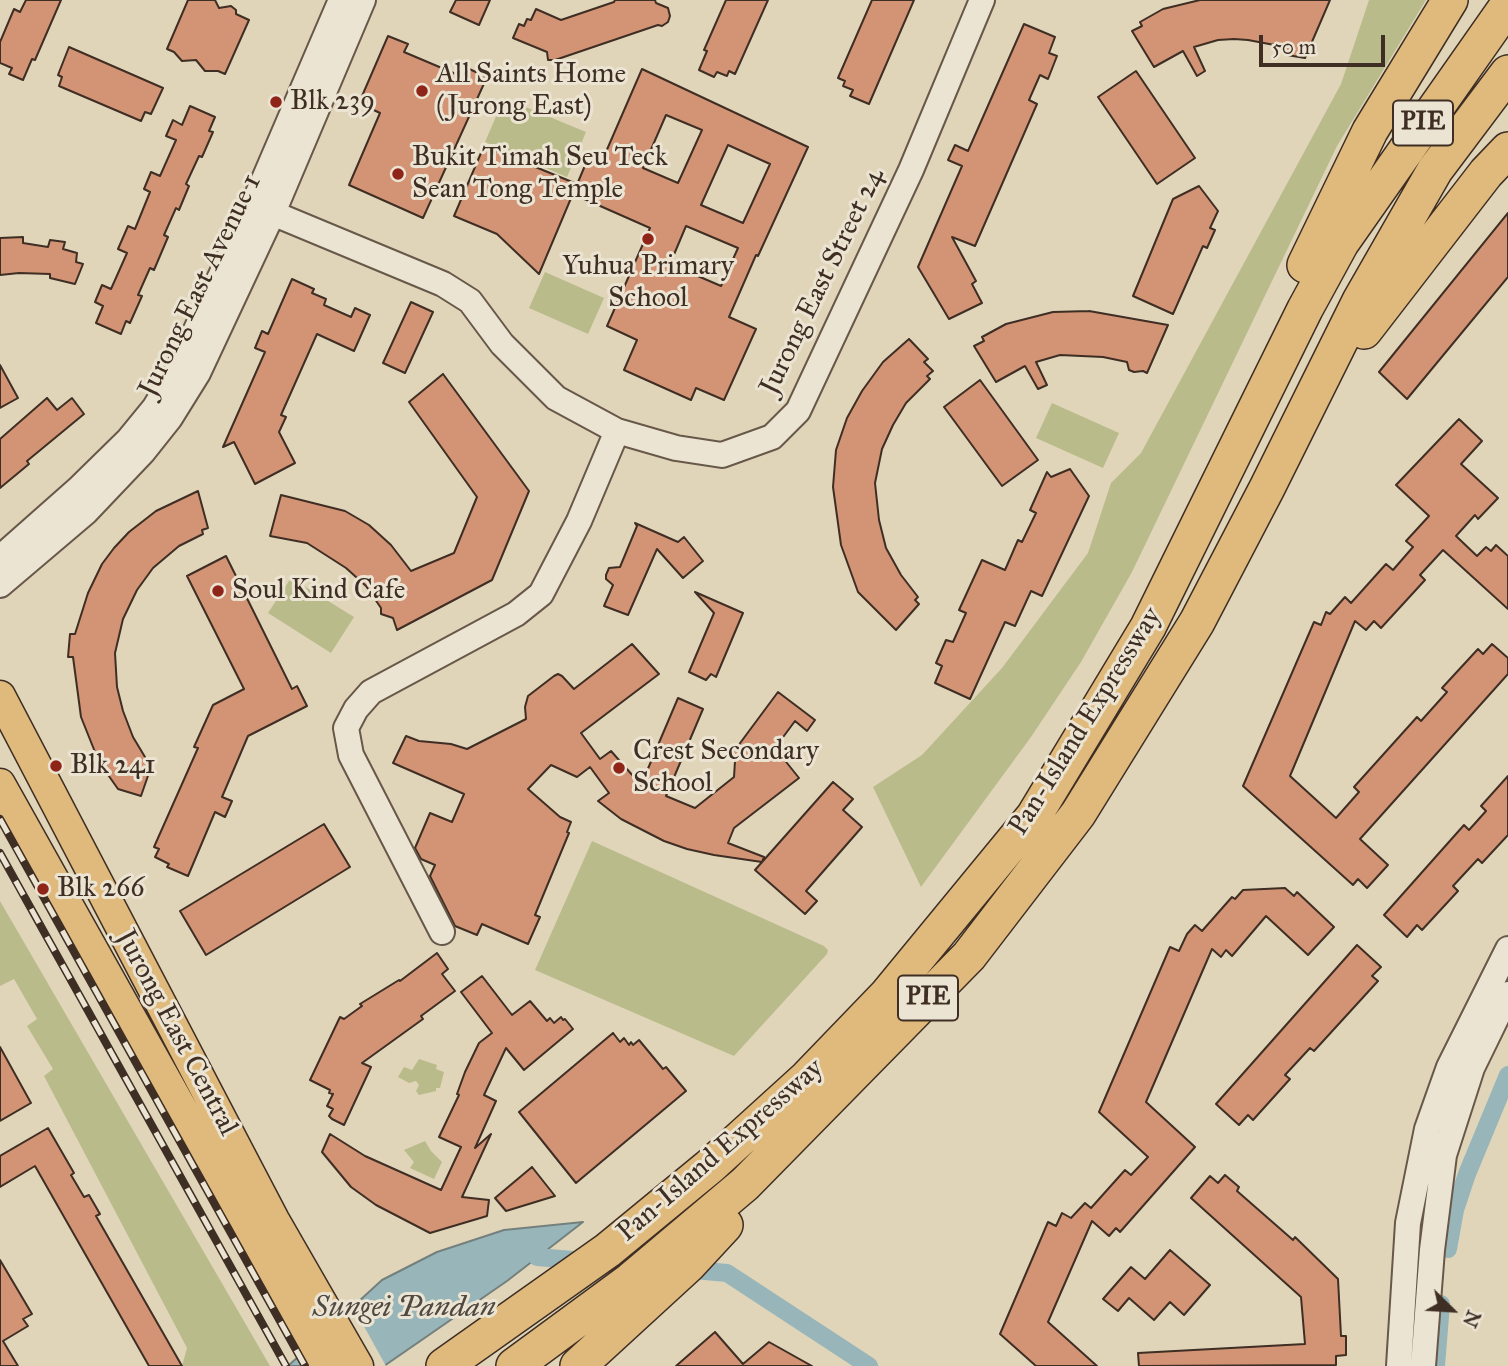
<!DOCTYPE html>
<html>
<head>
<meta charset="utf-8">
<style>
  body { margin:0 }
  #map { position:relative; width:1508px; height:1366px; overflow:hidden; background:#e1d5b9; font-family:"IM FELL Great Primer",serif }
  canvas { display:block }
  .north { position:absolute; left:1417px; top:1275px; width:70px; height:70px; -webkit-text-stroke:5px #ece4d2; paint-order:stroke; rotate:114deg; font-size:19px; font-weight:700; line-height:28px; text-align:center; color:#3e2e24 }
  .north::after { content:''; display:block; margin:auto; width:24px; height:32px; background:#3e2e24; clip-path:polygon(50% 0,100% 100%,50% 72%,0 100%) }
  .scale { position:absolute; left:1259px; top:35px; width:126px; height:32px; box-sizing:border-box; border:4px solid #3e2e24; border-top:0; padding-left:9px; font-size:21px; line-height:24px; white-space:nowrap; color:#3e2e24; -webkit-text-stroke:5px #ece4d2; paint-order:stroke }
</style>
</head>
<body>
<div id="map">
<canvas width="1508" height="1366"></canvas>
<div class="north">N</div>
<div class="scale">50 m</div>
</div>
<script>
const ctx = document.querySelector('canvas').getContext('2d');
ctx.lineJoin = 'round';
function fillPath(path, color) { ctx.fillStyle = color; ctx.fill(path, 'evenodd'); }
const poly = rows => new Path2D(rows.map(r => 'M' + r).join(''));
function trace(path, color, width, dash) { ctx.strokeStyle = color; ctx.lineWidth = width; ctx.lineCap = dash ? 'butt' : 'round'; ctx.setLineDash(dash || []); ctx.stroke(path); }
function write(font, color, halo, rows, align = 'center') {
  ctx.font = font + ' "IM FELL Great Primer",serif'; ctx.lineWidth = 6; ctx.setLineDash([]); ctx.textBaseline = 'middle'; ctx.strokeStyle = halo; ctx.fillStyle = color; for (const [text, x, y, turn = 0] of rows) {
    ctx.save(); ctx.translate(x, y); ctx.rotate((+turn || 0) * Math.PI / 180); ctx.textAlign = isNaN(turn) ? turn : align; if (halo) ctx.strokeText(text, 0, 0); ctx.fillText(text, 0, 0); ctx.restore();
  }
}
const green = poly([
  [1369,0,1426,0,1337,146,1132,572,1081,662,1031,737,921,887,873,787,922,755,1002,668,1088,553,1111,483,1141,453,1341,84],
  [504,98,586,132,567,177,485,142],
  [545,272,604,298,588,334,529,308],
  [1052,403,1119,433,1103,468,1036,438],
  [291,578,354,617,331,653,268,613],
  [592,841,824,946,828,950,827,954,734,1056,535,970],
  [0,901,270,1366,182,1366,187,1348,44,1076,53,1069,27,1026,37,1019,14,979,0,986],
  [419,1059,437,1065,436,1069,444,1072,440,1088,436,1088,436,1091,419,1095,416,1091,419,1085,416,1081,409,1083,398,1077,404,1067,412,1070],
  [425,1141,431,1151,442,1162,434,1179,410,1168,414,1162,404,1150]
]);
const water = poly([
  [583,1222,507,1281,384,1366,288,1366,382,1280,437,1252,504,1230,583,1222]
]);
const pier = poly([
  [351,1303,386,1366,312,1366,302,1348]
]);
const canal = poly([
  [1448,1249,1455,1210,1467,1174,1508,1075],
  [537,1257,645,1266],
  [683,1269,727,1273,869,1366],
  [1436,1366,1441,1304]
]);
const building = poly([
  [26,0,61,0,35,60,32,59,23,80,9,74,12,68,0,63,0,42,14,9,20,12,26,0],
  [188,0,215,0,219,8,231,6,236,10,236,14,249,20,225,74,218,71,205,71,196,60,182,61,174,52,167,49,188,0],
  [456,0,490,0,479,25,450,12,456,0],
  [615,0,655,0,656,3,668,8,670,16,668,22,662,26,658,25,555,60,548,60,547,52,513,38,519,24,524,26,527,19,531,20,536,9,561,20,614,2,615,0],
  [726,0,768,0,735,74,729,71,727,76,717,72,714,77,699,70,707,51,704,50,726,0],
  [872,0,914,0,869,104,850,96,853,90,843,86,845,81,838,78,872,0],
  [1200,0,1330,0,1305,58,1287,55,1285,47,1248,40,1234,39,1218,40,1194,47,1205,71,1197,76,1183,51,1154,67,1132,31,1142,26,1140,22,1163,9,1200,0],
  [1024,24,1055,37,1049,53,1057,56,1048,79,1040,75,1029,100,1037,104,975,246,952,237,976,281,972,284,982,303,949,319,918,267,962,166,948,160,955,145,968,151,1024,24],
  [388,36,408,44,404,52,463,77,467,68,487,77,423,218,349,185,380,113,359,103,388,36],
  [69,47,163,88,151,114,145,112,141,121,59,86,62,77,58,75,69,47],
  [642,69,808,147,758,256,756,255,729,317,756,329,724,400,696,388,691,400,624,370,637,340,607,326,650,228,573,194,589,156,602,161,642,69],
  [666,115,702,130,678,183,643,168,666,115],
  [728,145,770,164,743,223,701,205,728,145],
  [686,226,738,248,721,286,670,264,686,226],
  [1136,71,1195,158,1157,184,1098,97,1136,71],
  [190,106,215,117,209,131,213,132,202,157,199,156,186,184,189,186,179,210,176,208,164,235,168,237,154,270,150,268,138,295,142,296,130,323,126,321,121,334,96,323,103,306,95,302,102,285,111,289,127,253,118,249,128,226,135,229,150,192,144,189,151,172,160,176,176,140,166,136,173,120,182,125,190,106],
  [484,146,577,184,539,274,497,234,454,216,484,146],
  [1199,186,1218,211,1210,228,1215,230,1207,248,1203,246,1173,314,1133,296,1173,199,1199,186],
  [1508,213,1508,277,1407,399,1379,372,1508,213],
  [23,237,23,243,48,247,50,240,65,242,63,249,77,253,76,262,83,264,75,284,50,278,50,274,19,273,0,275,0,238,23,237],
  [292,279,314,289,312,293,326,299,324,305,351,317,355,308,370,315,354,351,317,334,281,415,286,417,279,432,295,463,255,484,234,442,223,447,265,352,255,348,262,331,268,334,292,279],
  [411,302,433,312,405,373,383,363,411,302],
  [1089,311,1168,325,1147,373,1143,371,1134,372,1129,370,1127,362,1103,357,1060,355,1036,362,1047,385,1038,389,1025,366,996,382,974,346,984,341,982,337,1006,324,1053,312,1089,311],
  [909,339,928,359,924,362,933,371,927,376,930,379,906,403,893,425,882,449,875,483,879,520,886,548,901,575,918,597,915,600,919,604,896,630,858,592,841,545,833,487,836,450,847,418,862,391,883,362,909,339],
  [0,365,18,398,0,408,0,365],
  [443,374,529,491,492,580,397,630,393,618,381,614,381,608,366,586,346,568,307,543,270,536,281,495,345,511,369,525,391,545,411,571,454,553,477,497,409,402,443,374],
  [980,380,1038,460,1002,486,944,407,980,380],
  [47,398,57,410,72,398,84,414,27,461,29,464,0,488,0,439,47,398],
  [1459,419,1482,441,1461,464,1498,498,1478,519,1475,515,1456,536,1477,556,1486,547,1491,551,1496,545,1508,556,1508,609,1443,550,1420,575,1425,580,1381,628,1374,621,1366,630,1355,621,1290,776,1336,818,1359,792,1354,787,1417,717,1421,721,1447,692,1442,688,1478,649,1483,654,1492,644,1508,658,1508,674,1360,839,1388,865,1367,888,1358,879,1353,885,1243,786,1314,622,1321,625,1326,612,1330,614,1345,597,1351,603,1386,564,1393,570,1413,547,1406,541,1429,516,1396,485,1459,419],
  [1070,469,1089,496,1042,596,1031,591,1015,626,1005,622,970,699,935,683,942,666,936,663,946,640,953,642,966,613,959,610,982,560,1005,570,1018,540,1022,542,1036,513,1030,510,1047,472,1051,477,1070,469],
  [198,491,208,528,202,530,203,534,179,546,153,568,137,590,123,619,115,653,117,687,123,711,133,737,151,767,141,796,118,789,99,762,81,717,73,657,68,657,70,634,75,634,88,593,102,564,114,548,129,532,156,511,198,491],
  [635,523,678,542,684,537,703,561,683,578,657,549,628,615,604,606,613,585,606,579,606,575,609,568,620,567,637,526,635,523],
  [226,556,292,689,297,686,307,706,248,736,222,797,232,801,225,817,215,812,188,876,167,867,169,864,155,857,159,849,154,847,198,748,194,747,213,705,244,689,187,576,226,556],
  [695,592,743,613,716,677,711,674,706,680,689,672,714,613,695,592],
  [632,644,659,674,581,733,600,759,611,751,641,785,678,698,703,709,666,796,695,808,734,777,735,761,729,758,778,692,815,720,807,731,795,721,775,748,799,778,734,828,728,843,764,857,762,862,714,855,687,849,664,841,621,819,598,801,609,793,590,767,577,777,551,765,528,789,560,817,571,822,567,832,569,833,535,915,540,917,528,944,482,924,477,935,455,926,430,876,435,865,421,859,415,848,430,813,452,822,464,794,393,763,406,736,419,741,451,744,467,749,526,719,525,707,528,696,554,676,558,674,562,676,574,689,632,644],
  [1508,776,1508,835,1482,863,1478,859,1453,886,1458,891,1422,930,1417,925,1407,937,1384,915,1464,825,1469,830,1486,811,1481,806,1508,776],
  [833,782,853,799,843,810,862,827,806,891,817,901,805,914,755,870,833,782],
  [324,824,350,867,206,955,180,911,324,824],
  [1285,888,1294,896,1297,892,1334,927,1308,955,1266,916,1232,956,1226,950,1221,957,1212,949,1146,1102,1195,1147,1120,1232,1116,1228,1109,1236,1092,1221,1048,1322,1097,1366,1036,1366,1000,1334,1048,1222,1056,1226,1062,1213,1071,1218,1085,1203,1091,1208,1125,1170,1131,1175,1148,1157,1099,1112,1170,947,1179,951,1187,934,1195,925,1202,931,1232,897,1235,899,1243,890,1285,888],
  [1357,945,1381,967,1372,976,1378,981,1314,1051,1310,1048,1285,1075,1290,1079,1253,1120,1248,1115,1239,1125,1216,1104,1357,945],
  [437,953,448,969,442,974,455,991,421,1016,423,1019,362,1063,371,1067,344,1125,332,1119,329,1116,333,1109,327,1106,333,1094,329,1093,330,1090,310,1080,340,1017,344,1019,362,1006,360,1004,399,980,400,981,437,953],
  [482,976,512,1015,530,1001,547,1021,550,1018,554,1023,561,1017,563,1020,565,1019,573,1029,524,1070,506,1048,484,1095,496,1101,475,1148,491,1134,462,1197,489,1200,487,1216,430,1233,376,1205,351,1187,322,1152,330,1134,365,1156,441,1190,461,1147,439,1137,459,1095,457,1094,465,1072,479,1043,492,1033,461,992,482,976],
  [613,1033,620,1042,624,1038,629,1045,631,1042,633,1045,639,1040,663,1069,666,1067,686,1091,576,1183,519,1112,613,1033],
  [0,1047,31,1103,0,1121,0,1047],
  [48,1128,74,1173,71,1175,84,1197,89,1195,100,1214,96,1216,182,1366,149,1366,35,1166,0,1187,0,1156,48,1128],
  [532,1167,555,1196,506,1211,495,1198,532,1167],
  [1225,1175,1239,1187,1237,1191,1293,1240,1295,1237,1338,1279,1341,1336,1346,1336,1346,1355,1336,1356,1336,1365,1139,1366,1138,1353,1305,1344,1301,1297,1191,1198,1210,1176,1218,1183,1225,1175],
  [1170,1250,1210,1285,1184,1315,1170,1302,1154,1320,1129,1298,1118,1311,1103,1299,1131,1267,1145,1279,1170,1250],
  [0,1260,32,1314,23,1319,28,1326,3,1341,18,1366,0,1366,0,1260],
  [715,1332,743,1364,769,1342,812,1366,676,1366,715,1332]
]);
const minor = poly([
  [253,205,443,284,470,301,502,344,556,398,617,431,676,448,722,455,772,437,798,411,911,170,982,0],
  [0,558,78,489,128,440,155,407,179,367,253,205,341,0],
  [0,585,86,512,143,452,170,418,198,373,272,215,363,0],
  [442,932,351,755,346,728,356,709,371,692,516,614,541,594,579,521,617,431],
  [1399,1366,1408,1223,1427,1129,1449,1067,1508,949],
  [1423,1366,1432,1250,1444,1155,1472,1068,1508,994]
]);
const major = poly([
  [0,696,274,1220,358,1366],
  [0,784,326,1366]
]);
const highway = poly([
  [1305,265,1370,131,1450,0],
  [1364,331,1486,173,1508,150],
  [444,1366,608,1250,709,1167,807,1078,886,996,1034,816,1148,627,1305,309,1341,243,1508,5],
  [514,1366,631,1280,745,1184,969,956,1078,814,1197,622,1267,488,1360,301,1435,170,1508,73],
  [578,1366,688,1265,725,1225]
]);
const rail = poly([
  [0,819,305,1366],
  [0,853,286,1366]
]);
const markers = [
  [422,91,7,"#8f2418"],
  [276,102,7,"#8f2418"],
  [398,174,7,"#8f2418"],
  [648,239,7,"#8f2418"],
  [218,591,7,"#8f2418"],
  [56,766,7,"#8f2418"],
  [619,768,7,"#8f2418"],
  [43,889,7,"#8f2418"]
];
const shields = [
  [1423,123,60],
  [928,998,60]
];
const shieldNames = [
  ["PIE",1423,123],
  ["PIE",928,998]
];
const poiNames = [
  ["All Saints Home",436,75],
  ["(Jurong East)",436,107],
  ["Blk 239",290,102],
  ["Bukit Timah Seu Teck",412,158],
  ["Sean Tong Temple",412,190],
  ["Yuhua Primary",648,267,"center"],
  ["School",648,299,"center"],
  ["Soul Kind Cafe",232,591],
  ["Crest Secondary",633,752],
  ["School",633,784],
  ["Blk 241",70,766],
  ["Blk 266",57,889]
];
const streetNames = [
  ["Jurong East Street 24",823,282,-64],
  ["Jurong East Avenue 1",201,286,-64],
  ["Pan-Island Expressway",1086,722,-58],
  ["Jurong East Central",176,1033,62],
  ["Pan-Island Expressway",721,1151,-41]
];
const waterNames = [
  ["Sungei Pandan",404,1309]
];
fillPath(green, '#b9bb8b');
fillPath(water, '#98b6b9');
trace(water, '#74807d', 2);
fillPath(pier, '#e1d5b9');
trace(canal, '#98b6b9', 18);
fillPath(building, '#d39375');
trace(building, '#3e2e24', 2);
trace(minor, '#675849', 28);
trace(major, '#3e2e24', 33);
trace(highway, '#3e2e24', 38);
trace(minor, '#ece4d2', 24);
trace(major, '#e0ba7c', 30);
trace(highway, '#e0ba7c', 35);
trace(rail, '#3e2e24', 8);
trace(rail, '#ece4d2', 5, [16]);
for (const [x, y, r, color] of markers) { const dot = new Path2D(); dot.arc(x, y, r, 0, 2 * Math.PI); ctx.fillStyle = color; ctx.fill(dot); trace(dot, '#ece4d2', 2.5); }
for (const [x, y, w] of shields) { const box = new Path2D(); box.roundRect(x - w / 2, y - 22.5, w, 45, 5); ctx.fillStyle = '#ece4d2'; ctx.fill(box); trace(box, '#3e2e24', 2); }
write('bold 26px', '#3e2e24', null, shieldNames);
write('28px', '#3e2e24', '#ece4d2', poiNames, 'left');
write('28px', '#3e2e24', '#ece4d2', streetNames);
write('italic 30px', '#504942', '#ece4d2', waterNames);
</script>
</body>
</html>
